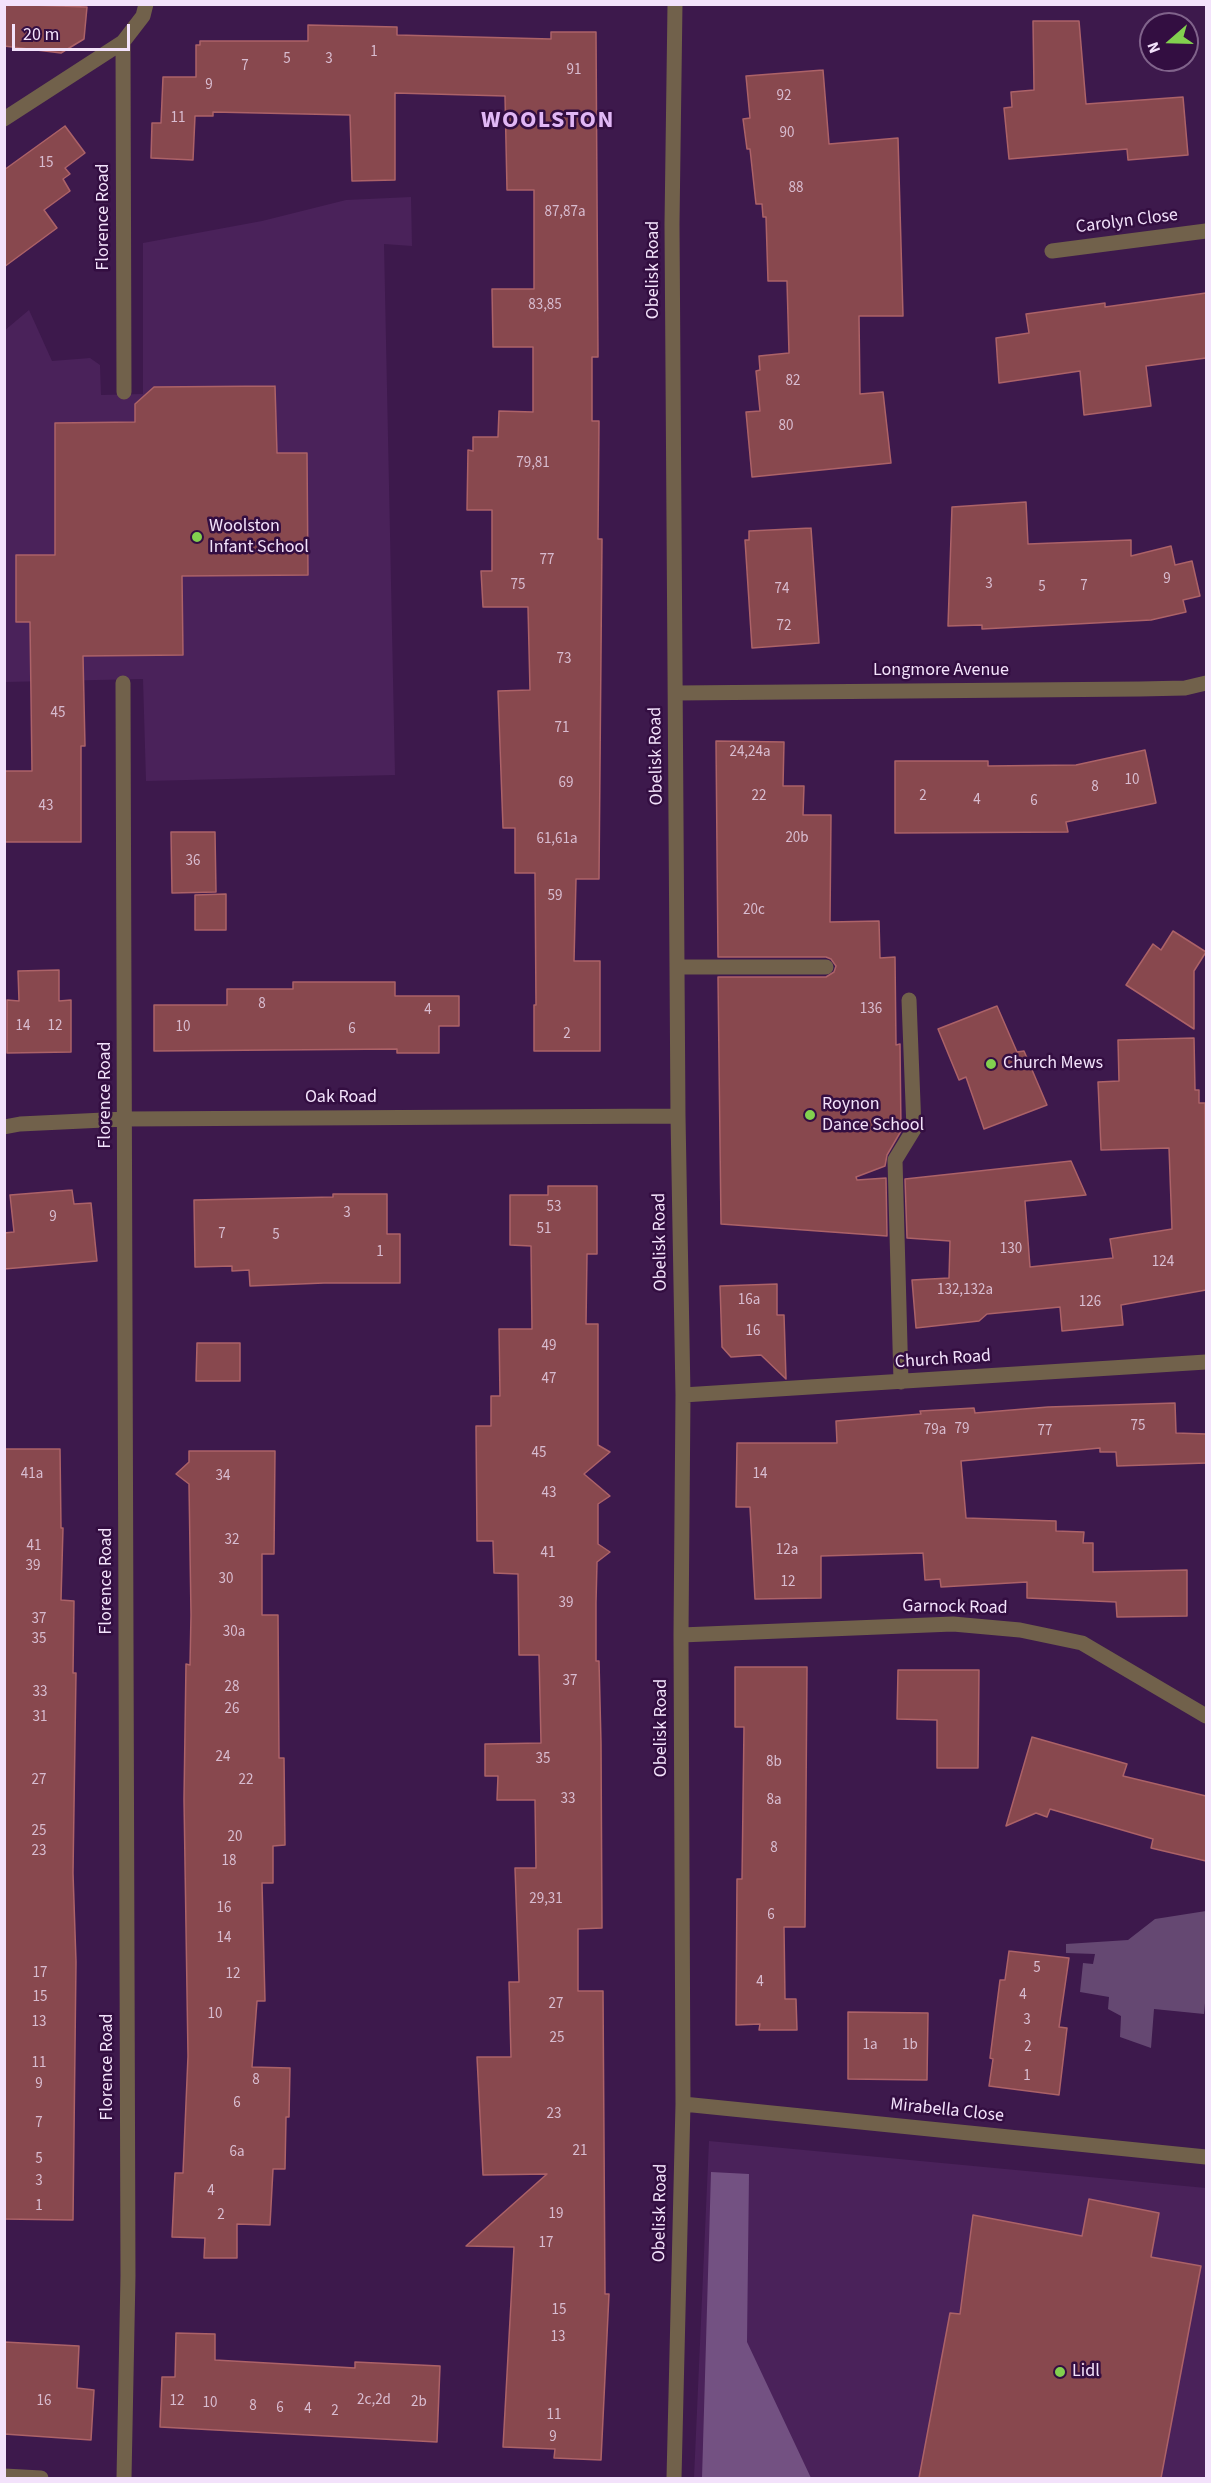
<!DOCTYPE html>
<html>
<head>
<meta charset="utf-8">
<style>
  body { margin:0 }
  #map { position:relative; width:1211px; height:2483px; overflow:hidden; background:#3d194c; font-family:"Source Sans 3",sans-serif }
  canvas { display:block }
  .frame { position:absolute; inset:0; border:6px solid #f3e2fb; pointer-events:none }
  .north { position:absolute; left:1139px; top:12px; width:60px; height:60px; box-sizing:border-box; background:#330e41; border:2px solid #80638b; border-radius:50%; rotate:250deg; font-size:16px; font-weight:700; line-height:24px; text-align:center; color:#f3e2fb }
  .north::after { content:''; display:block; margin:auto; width:21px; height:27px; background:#82d04f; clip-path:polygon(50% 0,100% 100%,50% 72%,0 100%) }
  .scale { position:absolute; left:12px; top:24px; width:118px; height:27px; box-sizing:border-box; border:3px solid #f3e2fb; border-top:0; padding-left:8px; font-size:18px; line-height:21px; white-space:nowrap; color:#f3e2fb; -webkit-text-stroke:4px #330e41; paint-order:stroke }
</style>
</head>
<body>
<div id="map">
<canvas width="1211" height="2483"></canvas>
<div class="frame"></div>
<div class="north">N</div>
<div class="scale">20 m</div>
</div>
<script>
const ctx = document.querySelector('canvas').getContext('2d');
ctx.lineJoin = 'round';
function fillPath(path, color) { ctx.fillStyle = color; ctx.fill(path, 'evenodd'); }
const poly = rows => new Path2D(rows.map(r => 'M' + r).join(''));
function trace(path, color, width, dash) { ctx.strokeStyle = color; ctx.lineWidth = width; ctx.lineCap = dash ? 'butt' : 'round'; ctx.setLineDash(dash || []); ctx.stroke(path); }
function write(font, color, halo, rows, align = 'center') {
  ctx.font = font + ' "Source Sans 3",sans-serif'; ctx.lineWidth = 5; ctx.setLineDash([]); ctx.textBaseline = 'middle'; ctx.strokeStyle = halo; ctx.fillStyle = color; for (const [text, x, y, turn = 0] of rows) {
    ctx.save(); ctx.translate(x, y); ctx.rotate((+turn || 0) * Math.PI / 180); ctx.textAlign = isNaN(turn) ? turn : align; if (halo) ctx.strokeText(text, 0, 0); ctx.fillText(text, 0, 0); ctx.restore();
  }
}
const built = poly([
  [411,197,412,246,384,244,395,775,146,781,143,679,5,682,4,331,29,310,52,361,90,358,100,365,101,395,143,394,143,243,262,221,346,200],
  [709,2141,1206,2188,1206,2478,694,2478]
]);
const green = poly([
  [1206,1911,1206,1992,1204,2014,1154,2009,1151,2048,1120,2037,1121,2016,1108,2009,1109,1997,1080,1992,1083,1963,1093,1964,1095,1954,1066,1953,1066,1944,1128,1940,1155,1919]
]);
const forest = poly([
  [711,2172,749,2174,747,2342,811,2478,702,2478]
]);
const building = poly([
  [4,4,87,7,84,39,61,53,4,46,4,4],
  [1033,21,1079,21,1086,104,1183,97,1188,155,1128,160,1127,149,1009,159,1004,108,1012,107,1011,92,1034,90,1033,21],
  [308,25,397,27,397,35,551,39,551,32,596,32,598,357,592,357,592,421,599,421,598,539,602,539,599,879,576,879,574,961,600,961,600,1051,534,1051,534,1005,536,1005,535,873,515,873,515,828,503,828,498,691,530,690,528,607,483,607,481,571,492,571,492,510,467,510,468,450,473,451,473,437,498,437,499,411,533,412,533,347,493,347,492,289,534,289,534,190,507,190,505,96,395,93,395,180,352,181,350,115,213,112,213,116,195,116,193,160,151,158,152,123,161,123,163,77,196,77,196,45,200,45,200,41,308,41,308,25],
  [823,70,829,144,898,138,903,316,859,316,860,394,883,392,891,463,752,477,746,412,760,411,756,371,760,370,759,356,789,353,787,281,768,281,766,217,763,217,762,204,756,204,750,149,747,149,743,119,750,118,746,76,823,70],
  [65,126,85,153,65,168,70,174,63,179,70,191,44,210,57,228,4,267,4,170,65,126],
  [1206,293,1206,358,1146,366,1151,406,1084,415,1080,371,999,383,996,338,1029,333,1026,314,1105,303,1105,307,1206,293],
  [275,386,277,453,307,453,308,575,182,576,183,655,83,656,85,746,81,746,81,842,4,842,4,771,32,771,30,622,16,622,16,555,55,555,55,423,135,422,135,404,154,387,275,386],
  [1026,502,1028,544,1131,540,1131,556,1171,546,1175,565,1192,561,1200,596,1183,600,1186,612,1151,620,982,629,982,625,948,626,952,507,1026,502],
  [811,528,819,643,752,648,745,540,749,540,749,531,811,528],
  [716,741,784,742,783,786,804,786,803,815,831,815,830,922,879,921,880,958,895,957,896,1045,900,1044,901,1131,887,1155,885,1166,856,1177,857,1180,886,1178,887,1236,721,1224,718,977,826,977,834,972,836,966,831,959,826,957,718,957,716,741],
  [1145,750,1156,803,1066,822,1068,832,895,833,895,761,988,761,988,766,1076,765,1145,750],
  [171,832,215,832,216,892,172,893,171,832],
  [226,894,226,930,195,930,195,895,226,894],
  [1173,931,1206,952,1194,971,1194,1029,1126,985,1153,944,1161,950,1173,931],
  [59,970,59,1001,71,1000,71,1052,7,1053,7,1000,19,1001,18,971,59,970],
  [293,982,395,982,395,996,459,996,459,1026,439,1026,439,1053,397,1053,397,1049,154,1051,154,1005,227,1005,227,989,293,989,293,982],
  [997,1006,1017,1052,1024,1051,1047,1105,984,1129,966,1077,959,1080,938,1029,997,1006],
  [1194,1038,1195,1090,1199,1090,1199,1103,1205,1103,1206,1290,1121,1305,1123,1325,1062,1331,1060,1307,987,1314,979,1321,916,1328,912,1280,949,1278,950,1241,907,1238,905,1179,1071,1161,1086,1195,1025,1201,1030,1267,1113,1258,1110,1239,1172,1229,1169,1148,1101,1150,1098,1082,1119,1081,1118,1040,1194,1038],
  [548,1186,597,1186,597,1254,587,1254,586,1324,598,1324,598,1445,610,1452,584,1474,610,1496,598,1504,598,1544,610,1552,597,1562,596,1603,596,1661,599,1661,601,1743,602,1928,578,1929,578,1991,603,1991,605,2294,609,2294,601,2460,554,2458,555,2449,503,2447,514,2247,466,2246,547,2174,483,2175,477,2057,511,2057,509,1982,519,1982,515,1868,536,1868,535,1800,497,1800,498,1776,485,1776,485,1744,541,1743,539,1655,519,1655,518,1574,494,1573,493,1541,477,1541,476,1426,491,1426,491,1396,500,1396,499,1329,532,1329,531,1246,510,1245,510,1195,548,1195,548,1186],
  [72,1190,74,1204,91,1203,97,1261,4,1269,4,1233,14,1232,10,1195,72,1190],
  [333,1194,387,1194,387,1234,400,1234,400,1283,324,1283,250,1286,249,1270,232,1271,232,1266,195,1267,194,1200,333,1197,333,1194],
  [777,1284,777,1315,784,1315,786,1379,761,1355,731,1357,722,1347,720,1286,777,1284],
  [197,1343,240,1343,240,1381,196,1381,197,1343],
  [1175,1403,1176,1433,1206,1434,1206,1463,1117,1466,1116,1452,1100,1452,1100,1448,961,1461,966,1518,1056,1521,1056,1531,1084,1532,1083,1543,1093,1543,1093,1572,1187,1570,1187,1616,1117,1617,1116,1602,1027,1598,1027,1582,941,1587,940,1579,925,1580,923,1553,821,1556,821,1598,755,1599,750,1507,736,1507,737,1443,837,1443,836,1421,921,1414,920,1411,974,1408,975,1413,1048,1407,1175,1403],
  [4,1449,60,1449,61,1528,63,1528,61,1600,74,1601,73,1673,76,1673,73,1873,76,1962,73,2220,4,2219,4,1449],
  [189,1451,275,1451,274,1554,262,1554,262,1615,278,1615,279,1758,284,1758,285,1845,273,1846,273,1883,262,1883,265,2001,257,2001,252,2067,290,2068,289,2117,286,2117,285,2169,273,2169,270,2225,237,2224,237,2258,204,2258,205,2238,172,2237,175,2173,183,2173,188,2056,184,1799,186,1664,190,1665,191,1615,189,1484,176,1474,189,1462,189,1451],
  [735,1667,807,1667,805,1927,784,1927,785,1999,796,1999,797,2030,759,2030,760,2024,736,2025,737,1879,742,1879,744,1727,735,1727,735,1667],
  [898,1670,979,1670,978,1768,937,1768,937,1720,897,1719,898,1670],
  [1032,1737,1127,1764,1123,1776,1206,1796,1206,1861,1151,1848,1153,1839,1050,1809,1047,1817,1036,1813,1006,1826,1032,1737],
  [1009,1951,1069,1958,1059,2027,1067,2028,1059,2095,989,2086,993,2059,990,2058,1000,1980,1005,1980,1009,1951],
  [848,2012,928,2013,927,2080,848,2079,848,2012],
  [1089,2199,1159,2213,1151,2257,1201,2266,1161,2478,919,2478,950,2313,960,2314,973,2215,1082,2236,1089,2199],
  [176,2333,215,2334,215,2360,355,2368,355,2362,440,2366,437,2442,160,2427,162,2377,175,2377,176,2333],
  [4,2342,79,2346,77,2388,94,2390,91,2440,4,2434,4,2342]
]);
const street = poly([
  [123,42,124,392],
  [4,119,123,42,143,16,146,4],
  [1052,251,1206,231],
  [123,683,128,2275,124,2478],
  [676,693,1140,689,1185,688,1206,683],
  [678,967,826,967],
  [4,1127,20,1124,125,1119,678,1116],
  [901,1382,895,1160,914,1129,909,1000],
  [683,1395,1206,1362],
  [681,1635,953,1624,1020,1630,1082,1643,1206,1716],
  [683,2104,1206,2157],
  [4,2476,41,2478],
  [674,2478,683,2104,681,1635,683,1395,678,1116,672,224,675,4]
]);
const markers = [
  [197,537,6,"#82d04f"],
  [991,1064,6,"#82d04f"],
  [810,1115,6,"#82d04f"],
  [1060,2372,6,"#82d04f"]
];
const numberNames = [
  ["1",374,53],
  ["5",287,60],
  ["3",329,60],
  ["7",245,67],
  ["91",574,71],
  ["9",209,86],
  ["92",784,97],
  ["11",178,119],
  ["90",787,134],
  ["15",46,164],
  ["88",796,189],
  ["87,87a",565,213],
  ["83,85",545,306],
  ["82",793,382],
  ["80",786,427],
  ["79,81",533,464],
  ["77",547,561],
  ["9",1167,580],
  ["3",989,585],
  ["75",518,586],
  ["7",1084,587],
  ["5",1042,588],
  ["74",782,590],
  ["72",784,627],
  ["73",564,660],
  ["45",58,714],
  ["71",562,729],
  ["24,24a",750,753],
  ["10",1132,781],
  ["69",566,784],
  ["8",1095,788],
  ["22",759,797],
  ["2",923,797],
  ["4",977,801],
  ["6",1034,802],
  ["43",46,807],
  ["20b",797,839],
  ["61,61a",557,840],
  ["36",193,862],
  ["59",555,897],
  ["20c",754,911],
  ["8",262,1005],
  ["136",871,1010],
  ["4",428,1011],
  ["14",23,1027],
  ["12",55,1027],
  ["10",183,1028],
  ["6",352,1030],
  ["2",567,1035],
  ["53",554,1208],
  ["3",347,1214],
  ["9",53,1218],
  ["51",544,1230],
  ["7",222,1235],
  ["5",276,1236],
  ["130",1011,1250],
  ["1",380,1253],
  ["124",1163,1263],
  ["132,132a",965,1291],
  ["16a",749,1301],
  ["126",1090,1303],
  ["16",753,1332],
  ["49",549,1347],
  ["47",549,1380],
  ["75",1138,1427],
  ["79",962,1430],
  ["79a",935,1431],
  ["77",1045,1432],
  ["45",539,1454],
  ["41a",32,1475],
  ["14",760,1475],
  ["34",223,1477],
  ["43",549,1494],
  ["32",232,1541],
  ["41",34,1547],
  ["12a",787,1551],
  ["41",548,1554],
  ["39",33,1567],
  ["30",226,1580],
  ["12",788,1583],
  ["39",566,1604],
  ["37",39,1620],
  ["30a",234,1633],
  ["35",39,1640],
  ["37",570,1682],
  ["28",232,1688],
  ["33",40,1693],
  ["26",232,1710],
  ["31",40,1718],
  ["24",223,1758],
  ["35",543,1760],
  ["8b",774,1763],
  ["27",39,1781],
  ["22",246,1781],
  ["33",568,1800],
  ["8a",774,1801],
  ["25",39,1832],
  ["20",235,1838],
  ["8",774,1849],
  ["23",39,1852],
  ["18",229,1862],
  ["29,31",546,1900],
  ["16",224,1909],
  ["6",771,1916],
  ["14",224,1939],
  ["5",1037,1969],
  ["17",40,1974],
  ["12",233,1975],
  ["4",760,1983],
  ["4",1023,1996],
  ["15",40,1998],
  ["27",556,2005],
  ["10",215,2015],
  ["3",1027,2021],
  ["13",39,2023],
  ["25",557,2039],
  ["1a",870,2046],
  ["1b",910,2046],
  ["2",1028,2048],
  ["11",39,2064],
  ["1",1027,2077],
  ["8",256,2081],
  ["9",39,2085],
  ["6",237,2104],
  ["23",554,2115],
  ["7",39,2124],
  ["21",580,2152],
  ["6a",237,2153],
  ["5",39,2160],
  ["3",39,2182],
  ["4",211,2192],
  ["1",39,2207],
  ["19",556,2215],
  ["2",221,2216],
  ["17",546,2244],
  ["15",559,2311],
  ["13",558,2338],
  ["2c,2d",374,2401],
  ["16",44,2402],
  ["12",177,2402],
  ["2b",419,2403],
  ["10",210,2404],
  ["8",253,2407],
  ["6",280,2409],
  ["4",308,2410],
  ["2",335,2412],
  ["11",554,2416],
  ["9",553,2438]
];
const streetNames = [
  ["Florence Road",104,217,-90],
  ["Carolyn Close",1127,222,-7],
  ["Obelisk Road",654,270,-90],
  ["Longmore Avenue",941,671],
  ["Obelisk Road",657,756,-91],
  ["Florence Road",106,1095,-90],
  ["Oak Road",341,1098],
  ["Obelisk Road",661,1242,-91],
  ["Church Road",943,1360,-4],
  ["Florence Road",107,1581,-90],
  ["Garnock Road",955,1608,1],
  ["Obelisk Road",662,1728,-90],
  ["Florence Road",108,2067,-90],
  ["Mirabella Close",947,2111,6],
  ["Obelisk Road",661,2213,-89]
];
const poiNames = [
  ["Woolston",209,527],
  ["Infant School",209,548],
  ["Church Mews",1003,1064],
  ["Roynon",822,1105],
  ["Dance School",822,1126],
  ["Lidl",1072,2372]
];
const districtNames = [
  ["WOOLSTON",548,122]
];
fillPath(built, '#4a225a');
fillPath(green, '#654872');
fillPath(forest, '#735182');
fillPath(building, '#88484e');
trace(building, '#ac6268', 1.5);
trace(street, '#71614b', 15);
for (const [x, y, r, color] of markers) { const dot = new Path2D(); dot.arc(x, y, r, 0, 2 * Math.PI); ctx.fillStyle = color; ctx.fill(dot); trace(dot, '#330e41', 2); }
write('15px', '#d8bcd0', null, numberNames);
write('18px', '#f3e2fb', '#330e41', streetNames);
write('18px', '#f3e2fb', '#330e41', poiNames, 'left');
ctx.letterSpacing = '1.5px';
write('bold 24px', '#e1b7f5', '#330e41', districtNames);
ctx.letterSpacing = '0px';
</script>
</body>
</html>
